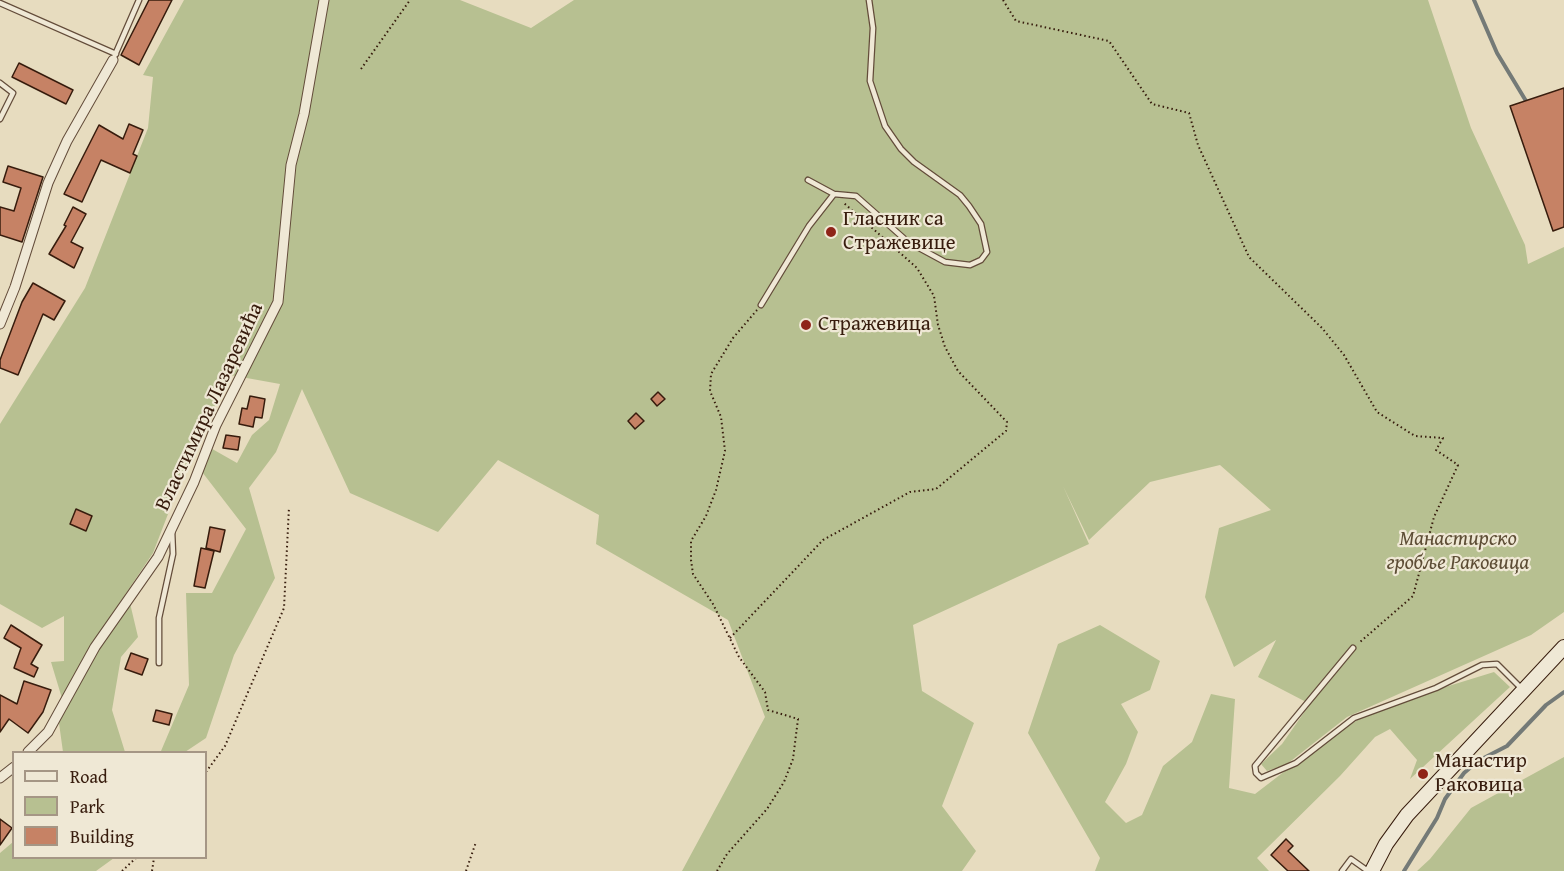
<!DOCTYPE html>
<html>
<head>
<meta charset="utf-8">
<style>
  body { margin:0 }
  #map { position:relative; width:1564px; height:871px; overflow:hidden; background:#e7dcbf; font-family:"Gentium Book Plus",serif }
  canvas { display:block }
  .legend { position:absolute; left:12px; top:751px; width:195px; height:108px; box-sizing:border-box; background:#efe8d5; border:2px solid #a59685; margin:0; padding:8px 10px; list-style:none; font-size:18px; color:#371c0d }
  .legend li { display:flex; align-items:center; gap:12px; height:30px }
  .legend b { width:30px; border:2px solid #a59685 }
</style>
</head>
<body>
<div id="map">
<canvas width="1564" height="871"></canvas>
<ul class="legend">
<li><b style="height:8px;background:#efe8d5"></b>Road</li>
<li><b style="height:16px;background:#b7c091"></b>Park</li>
<li><b style="height:16px;background:#c68265"></b>Building</li>
</ul>
</div>
<script>
const ctx = document.querySelector('canvas').getContext('2d');
ctx.lineJoin = 'round';
function fillPath(path, color) { ctx.fillStyle = color; ctx.fill(path, 'evenodd'); }
const poly = rows => new Path2D(rows.map(r => 'M' + r).join(''));
function trace(path, color, width, dash) { ctx.strokeStyle = color; ctx.lineWidth = width; ctx.lineCap = dash ? 'butt' : 'round'; ctx.setLineDash(dash || []); ctx.stroke(path); }
function write(font, color, halo, rows, align = 'center') {
  ctx.font = font + ' "Gentium Book Plus",serif'; ctx.lineWidth = 4.5; ctx.setLineDash([]); ctx.textBaseline = 'middle'; ctx.strokeStyle = halo; ctx.fillStyle = color; for (const [text, x, y, turn = 0] of rows) {
    ctx.save(); ctx.translate(x, y); ctx.rotate((+turn || 0) * Math.PI / 180); ctx.textAlign = isNaN(turn) ? turn : align; if (halo) ctx.strokeText(text, 0, 0); ctx.fillText(text, 0, 0); ctx.restore();
  }
}
const green = poly([
  [184,0,460,0,531,28,574,0,1428,0,1471,128,1525,245,1528,264,1564,247,1564,612,1531,635,1347,717,1287,764,1267,771,1261,764,1282,744,1310,704,1258,677,1276,640,1234,667,1205,597,1219,528,1271,510,1220,465,1150,482,1089,540,1063,486,1089,544,913,625,922,691,974,723,942,806,976,851,962,871,682,871,765,717,728,620,596,544,599,515,498,460,438,532,350,493,302,389,276,452,249,488,275,578,234,655,206,738,185,752,157,752,161,751,189,685,186,593,212,593,246,529,199,468,207,446,237,463,252,435,269,420,280,384,230,375,188,462,153,553,102,629,95,647,129,599,138,637,121,657,112,710,125,752,63,752,58,716,64,705,51,662,64,661,64,616,42,628,0,604,0,424,85,288,148,128,153,77,143,75],
  [1100,625,1160,661,1150,690,1121,704,1138,732,1126,764,1105,802,1126,823,1142,815,1163,766,1192,742,1211,694,1235,699,1229,788,1255,794,1315,748,1374,709,1494,672,1510,687,1410,779,1417,760,1390,729,1375,737,1340,776,1257,858,1269,871,1095,871,1100,858,1028,733,1058,644],
  [1564,757,1564,871,1417,871,1430,859,1471,808],
  [13,842,14,858,114,858,96,871,0,871,0,853]
]);
const stream = poly([
  [1474,0,1497,53,1526,101],
  [1404,871,1437,818,1445,799,1464,773,1478,761,1507,746,1546,705,1564,692]
]);
const building = poly([
  [149,0,172,0,139,65,121,55,149,0],
  [19,63,73,90,66,104,12,77,19,63],
  [1564,88,1564,227,1553,231,1510,106,1564,88],
  [129,124,143,130,133,154,137,156,130,173,101,160,82,202,64,194,99,125,123,139,129,124],
  [8,166,43,177,22,242,0,235,0,207,14,211,21,188,3,182,8,166],
  [73,207,86,214,71,242,83,248,74,268,49,254,66,226,64,225,73,207],
  [33,283,65,301,54,320,43,314,18,375,0,368,0,360,22,302,33,283],
  [658,392,665,399,657,406,651,399,658,392],
  [250,396,265,399,262,418,255,417,253,427,239,424,242,408,247,409,250,396],
  [636,413,644,421,635,429,628,421,636,413],
  [226,435,240,437,238,450,223,448,226,435],
  [76,509,92,516,86,531,70,524,76,509],
  [210,527,225,530,220,552,206,548,210,527],
  [201,548,214,551,205,588,194,586,201,548],
  [11,625,42,645,31,664,38,668,34,677,14,668,21,648,4,638,11,625],
  [131,653,148,659,142,675,125,669,131,653],
  [24,681,51,690,43,712,28,733,9,719,0,732,0,695,17,704,24,681],
  [156,710,172,714,169,725,153,721,156,710],
  [0,819,12,828,0,845,0,819],
  [1286,839,1293,846,1288,851,1309,871,1288,871,1271,855,1286,839]
]);
const path = poly([
  [1003,0,1016,21,1109,41,1152,104,1189,113,1198,145,1249,257,1322,328,1344,355,1377,412,1415,436,1443,438,1436,450,1458,465,1434,517,1413,596,1360,642],
  [361,69,410,0],
  [730,638,823,540,910,492,936,489,1006,431,1007,422,958,371,945,347,938,325,934,296,917,268,844,203],
  [206,772,225,746,284,608,289,507],
  [122,871,136,858],
  [152,871,154,858],
  [466,871,476,842],
  [717,871,727,854,767,809,784,782,793,759,798,719,768,710,765,692,739,657,713,604,693,574,691,560,691,541,706,516,716,490,725,451,721,417,710,391,711,374,733,338,757,310]
]);
const service = poly([
  [0,3,116,54],
  [115,55,139,0],
  [0,83,13,93,0,119],
  [808,180,834,194],
  [761,305,809,226,834,194,856,196,908,242,945,262,970,265,981,260,987,252,981,224,969,206,960,195,914,162,901,149,885,126,870,81,873,28,869,0],
  [1353,648,1255,766,1256,773,1261,778,1296,763,1354,718,1436,688,1482,665,1497,664,1521,688],
  [159,663,159,618,173,554,172,530],
  [1342,871,1351,859,1368,871]
]);
const minor = poly([
  [0,324,15,287,48,183,67,141,113,60],
  [28,752,48,732,95,647,158,557,194,482,216,425,278,302,291,165,304,114,324,0],
  [0,778,14,767]
]);
const secondary = poly([
  [1372,871,1386,844,1407,815,1564,647]
]);
const markers = [
  [831,232,6,"#8f2418"],
  [806,325,6,"#8f2418"],
  [1423,774,6,"#8f2418"]
];
const poiNames = [
  ["Гласник са",843,220],
  ["Стражевице",843,244],
  ["Стражевица",818,325],
  ["Манастир",1435,762],
  ["Раковица",1435,786]
];
const streetNames = [
  ["Властимира Лазаревића",210,407,-65]
];
const parkNames = [
  ["Манастирско",1458,540],
  ["гробље Раковица",1458,564]
];
fillPath(green, '#b7c091');
trace(stream, '#747a77', 4);
fillPath(building, '#c68265');
trace(building, '#371c0d', 1.5);
trace(service, '#634c3a', 7);
trace(minor, '#634c3a', 11);
trace(secondary, '#371c0d', 16);
trace(path, '#371c0d', 2, [1.5, 3]);
trace(service, '#efe8d5', 4.5);
trace(minor, '#efe8d5', 9);
trace(secondary, '#efe8d5', 14);
for (const [x, y, r, color] of markers) { const dot = new Path2D(); dot.arc(x, y, r, 0, 2 * Math.PI); ctx.fillStyle = color; ctx.fill(dot); trace(dot, '#efe8d5', 2); }
write('21px', '#371c0d', '#efe8d5', poiNames, 'left');
write('21px', '#371c0d', '#efe8d5', streetNames);
write('italic 21px', '#5d4d35', '#efe8d5', parkNames);
</script>
</body>
</html>
